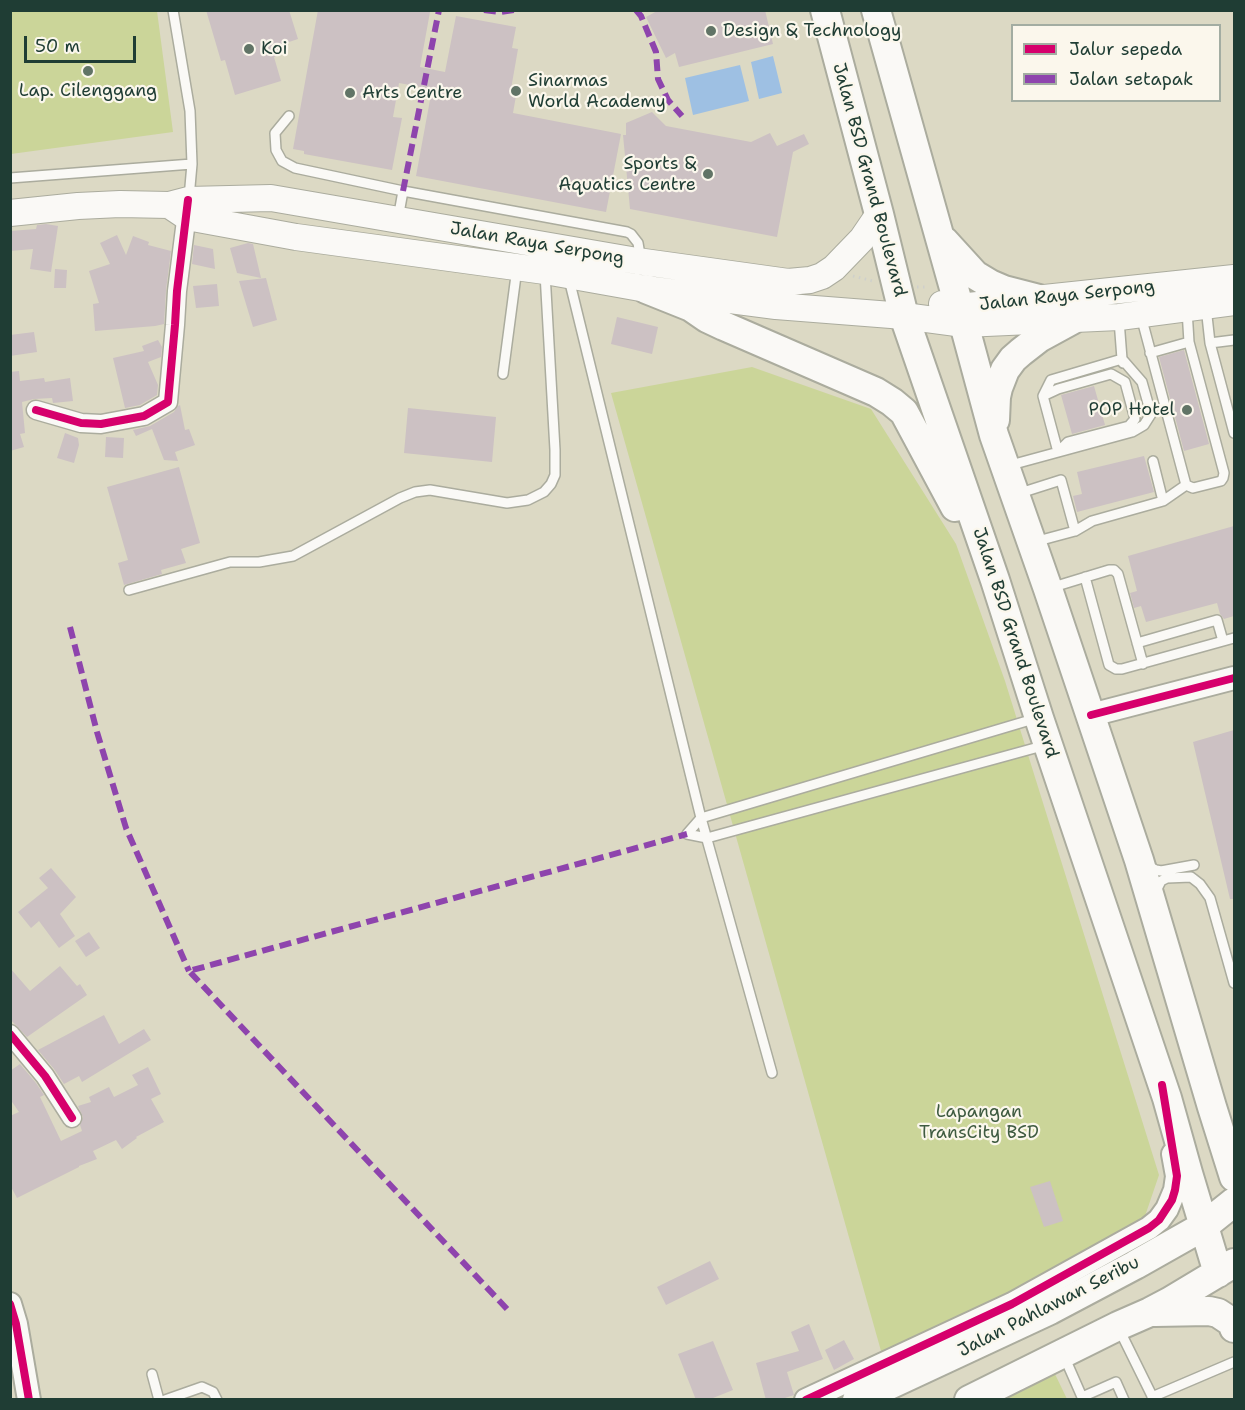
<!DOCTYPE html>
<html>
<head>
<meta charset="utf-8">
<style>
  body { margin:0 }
  #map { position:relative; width:1245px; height:1410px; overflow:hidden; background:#dcd9c4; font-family:"Shantell Sans",sans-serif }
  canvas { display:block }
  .frame { position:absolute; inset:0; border:12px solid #1f3d34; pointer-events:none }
  .legend { position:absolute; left:1011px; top:24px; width:210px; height:78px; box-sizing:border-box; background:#fbf7ec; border:2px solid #a3ada2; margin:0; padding:8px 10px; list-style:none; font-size:18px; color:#1f3d34 }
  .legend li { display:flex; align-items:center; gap:12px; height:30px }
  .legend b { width:30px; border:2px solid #a3ada2 }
  .scale { position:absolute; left:24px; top:36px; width:112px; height:27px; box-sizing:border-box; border:3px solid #1f3d34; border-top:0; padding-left:8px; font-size:18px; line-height:21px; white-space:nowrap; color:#1f3d34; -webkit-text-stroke:4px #fbf7ec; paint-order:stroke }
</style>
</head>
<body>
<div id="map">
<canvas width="1245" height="1410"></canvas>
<div class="frame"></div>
<ul class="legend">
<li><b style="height:8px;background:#d6006c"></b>Jalur sepeda</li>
<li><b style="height:8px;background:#8e44ad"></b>Jalan setapak</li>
</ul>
<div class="scale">50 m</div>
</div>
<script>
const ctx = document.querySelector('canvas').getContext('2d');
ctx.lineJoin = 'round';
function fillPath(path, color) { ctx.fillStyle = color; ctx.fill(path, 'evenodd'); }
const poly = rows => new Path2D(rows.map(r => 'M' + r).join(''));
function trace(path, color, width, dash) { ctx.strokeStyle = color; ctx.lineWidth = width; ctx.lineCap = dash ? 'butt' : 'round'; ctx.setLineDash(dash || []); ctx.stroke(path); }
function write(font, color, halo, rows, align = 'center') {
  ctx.font = font + ' "Shantell Sans",sans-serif'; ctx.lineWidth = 4.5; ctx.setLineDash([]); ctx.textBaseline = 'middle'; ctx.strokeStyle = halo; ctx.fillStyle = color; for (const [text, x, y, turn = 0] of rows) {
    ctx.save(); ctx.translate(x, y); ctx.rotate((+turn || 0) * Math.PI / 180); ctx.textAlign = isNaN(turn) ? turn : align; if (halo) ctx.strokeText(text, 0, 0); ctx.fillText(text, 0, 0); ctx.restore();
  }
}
const green = poly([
  [10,11,157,11,173,132,11,154],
  [752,367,871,409,956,544,1005,681,1159,1175,1145,1216,1016,1295,883,1358,611,393],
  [1054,1372,1067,1399,999,1400]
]);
const water = poly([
  [773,56,782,93,759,99,751,62],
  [740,65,749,101,693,115,685,78]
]);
const building = poly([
  [206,10,289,10,298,39,280,45,283,54,274,57,281,81,235,95,225,60,221,61],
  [318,10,423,10,430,12,420,67,445,72,456,16,516,27,512,48,518,49,511,89,517,90,513,113,621,134,606,212,416,176,432,89,399,83,393,117,402,118,392,170,304,154,304,151,293,149],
  [659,10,765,10,773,44,679,67,675,53,666,58,646,17],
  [652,112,666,126,751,142,770,133,777,146,804,134,809,144,793,152,777,237,630,209,623,135,626,135,626,123],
  [46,224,58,226,51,272,30,269,33,249,10,251,10,231,36,229,37,225],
  [117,235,126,255,133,236,149,242,148,245,171,251,166,290,164,324,155,326,95,331,93,304,99,303,89,271,110,264,100,243],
  [248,243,253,244,261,278,237,273,230,248],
  [194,245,213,249,215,269,192,264],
  [55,269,67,270,66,288,54,288],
  [266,278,277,320,253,327,239,281],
  [217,284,219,306,196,308,193,286],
  [617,317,658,327,652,354,611,344],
  [34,332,37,352,10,356,10,335],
  [158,340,162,347,161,357,148,362,158,385,157,395,140,405,125,408,113,358,144,351,142,346],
  [1184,350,1209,444,1184,451,1159,357],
  [19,371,20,381,44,378,45,382,70,378,73,401,53,403,52,398,34,399,22,402,25,433,20,434,24,447,10,451,10,372],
  [1094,386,1105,425,1072,434,1061,395],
  [180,405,185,430,189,429,195,445,175,452,178,461,164,460,152,429,136,436,133,430,150,426,174,412,178,406],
  [408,408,496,417,492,462,404,453],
  [65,433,78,438,79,445,74,463,57,458],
  [106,437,124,438,123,458,105,457],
  [1144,456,1154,492,1077,512,1073,496,1082,494,1077,472],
  [179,467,200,543,181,549,186,563,161,570,162,574,124,585,118,563,128,560,107,487],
  [1234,526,1234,616,1224,619,1220,614,1217,603,1146,622,1141,606,1134,608,1130,593,1137,591,1128,556],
  [1234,730,1234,899,1230,899,1193,742],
  [51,868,76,897,60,914,75,936,59,948,39,921,31,928,18,912,48,888,39,878],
  [89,932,100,948,86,957,75,941],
  [60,966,77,986,80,984,87,995,27,1037,10,1019,10,968,30,991],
  [104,1015,119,1044,144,1029,151,1040,82,1082,79,1076,64,1084,54,1069,38,1050],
  [20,1064,36,1083,44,1095,40,1097,61,1141,82,1131,80,1125,83,1117,78,1106,91,1102,89,1097,109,1087,114,1097,138,1085,132,1075,148,1067,161,1094,151,1099,164,1122,136,1137,137,1138,122,1149,116,1140,93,1151,97,1159,79,1166,79,1167,17,1198,10,1185,10,1116,19,1112,10,1099,10,1071],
  [1050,1181,1063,1221,1044,1227,1030,1187],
  [710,1261,719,1279,666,1305,657,1287],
  [809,1324,823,1359,787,1372,794,1395,779,1400,766,1400,756,1363,799,1351,791,1332],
  [844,1340,854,1359,834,1370,825,1350],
  [713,1341,733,1390,708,1400,696,1400,678,1354]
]);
const path = poly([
  [853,276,873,281],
  [917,287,927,287]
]);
const service = poly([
  [173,10,190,111,192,164,189,198],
  [289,116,275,133,276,150,282,161,295,168,403,191],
  [10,178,192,164],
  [398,219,403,191,627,232,631,234,638,243,639,249,637,260],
  [569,279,701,818,772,1073],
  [1206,307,1210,343,1234,433],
  [1141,316,1186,485,1193,488,1221,481,1223,478,1224,473,1189,342,1187,310],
  [1119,320,1122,359,1123,363],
  [1210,343,1234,340],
  [1150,353,1189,342],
  [503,374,517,268],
  [1043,396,1058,389,1111,374,1125,382,1135,419,1129,426,1068,442,1060,450],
  [1058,452,1043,396,1051,380,1122,359],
  [1007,466,1132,432,1144,425,1151,414,1142,382,1122,359],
  [1017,494,1061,480,1075,531,1034,542],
  [1163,501,1186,485],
  [1075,531,1092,521,1163,501,1153,461],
  [1085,577,1109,665,1116,669,1122,669,1234,638],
  [1050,588,1109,570,1114,570,1118,574,1143,664],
  [129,590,230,562,259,562,293,556,400,498,415,492,430,490,507,503,528,500,544,492,551,484,555,475,555,450,545,273],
  [1137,643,1217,620,1223,641],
  [1037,718,701,818,687,834,707,838,1046,745],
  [1146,865,1156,870,1161,871,1194,865],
  [1155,893,1161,881,1167,878,1191,877,1200,884,1210,898,1234,983],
  [1119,1329,1154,1400],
  [1064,1356,1082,1397,1116,1382,1124,1400],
  [152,1374,159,1400],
  [1152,1397,1234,1362],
  [165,1400,202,1387,213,1392,217,1400]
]);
const minor = poly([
  [36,410,81,423,101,424,144,416,168,402,175,325,177,291,188,205],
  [10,1034,45,1076,72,1118]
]);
const tertiary = poly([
  [1091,715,1234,678],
  [10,1304,16,1324,29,1400],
  [806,1400,1012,1304,1149,1228,1159,1220,1167,1209,1175,1190,1177,1176,1173,1154]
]);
const secondary = poly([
  [169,205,187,217,296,237,545,271,646,289,776,306,904,316,964,324,1119,317,1234,302],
  [10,213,78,206,120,204,169,205,188,200,271,198,637,261,788,282,810,280,822,276,834,268,862,239,879,214],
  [942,304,959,307,1234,278]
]);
const primary = poly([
  [825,10,879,214,904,316,995,580,1039,718,1167,1098,1188,1173,1218,1273],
  [876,10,964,324,994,435,1048,589,1139,860,1212,1107,1234,1177],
  [944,241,975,275,990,284,1004,290,1039,299],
  [646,289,691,307,707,318,724,326,876,392,892,402,904,412,955,507],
  [995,420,996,397,998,388,1005,370,1013,359,1021,352,1039,338,1072,320],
  [1155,1312,1209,1311,1218,1313,1233,1323,1234,1328],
  [857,1400,1050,1310,1135,1265,1204,1226,1234,1202],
  [969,1400,1118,1326,1150,1312,1169,1302,1234,1263]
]);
const quiet = poly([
  [484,10,501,12,514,10],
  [636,10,641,16,656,52,658,79,668,100,682,116],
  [403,191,439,10],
  [70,627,97,732,126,828,189,971],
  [507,1309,189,971,687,834]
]);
const cycleway = poly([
  [36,410,81,423,101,424,144,416,168,402,175,325,177,291,188,200],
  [1091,715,1234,678],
  [10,1034,45,1076,72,1118],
  [10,1304,16,1324,29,1400],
  [806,1400,1012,1304,1149,1228,1159,1220,1172,1200,1175,1190,1177,1176,1162,1085]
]);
const markers = [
  [711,31,6,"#617466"],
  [249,49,6,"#617466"],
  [88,71,6,"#617466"],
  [516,91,6,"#617466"],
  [350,93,6,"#617466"],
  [708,174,6,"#617466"],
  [1187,410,6,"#617466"]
];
const poiNames = [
  ["Design & Technology",723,31],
  ["Koi",261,49],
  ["Sinarmas",528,81],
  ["World Academy",528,102],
  ["Lap. Cilenggang",88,91,"center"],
  ["Arts Centre",362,93],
  ["Sports &",696,164,"right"],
  ["Aquatics Centre",696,185,"right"],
  ["POP Hotel",1175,410,"right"]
];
const streetNames = [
  ["Jalan BSD Grand Boulevard",869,180,75],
  ["Jalan Raya Serpong",537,244,10],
  ["Jalan Raya Serpong",1067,296,-6],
  ["Jalan BSD Grand Boulevard",1015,643,72],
  ["Jalan Pahlawan Seribu",1049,1307,-27]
];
const parkNames = [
  ["Lapangan",979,1112],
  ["TransCity BSD",979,1133]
];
fillPath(green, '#cbd599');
fillPath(water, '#9ec0e3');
fillPath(building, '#ccc1c3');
trace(service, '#abac9e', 12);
trace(minor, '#abac9e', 21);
trace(tertiary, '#abac9e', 26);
trace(secondary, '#abac9e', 28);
trace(primary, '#abac9e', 32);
trace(path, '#cfd0cb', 3, [1.5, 4.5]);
trace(service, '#faf9f6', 9);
trace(minor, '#faf9f6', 18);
trace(tertiary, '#faf9f6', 22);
trace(secondary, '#faf9f6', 26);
trace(primary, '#faf9f6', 28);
trace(quiet, '#8e44ad', 6, [12, 6]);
trace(cycleway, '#d6006c', 8);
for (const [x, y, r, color] of markers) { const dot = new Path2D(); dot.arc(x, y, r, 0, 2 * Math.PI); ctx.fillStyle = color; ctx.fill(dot); trace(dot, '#fbf7ec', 2); }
write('18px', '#1f3d34', '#fbf7ec', poiNames, 'left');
write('18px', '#1f3d34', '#fbf7ec', streetNames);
write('18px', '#3f5b41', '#fbf7ec', parkNames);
</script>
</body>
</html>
